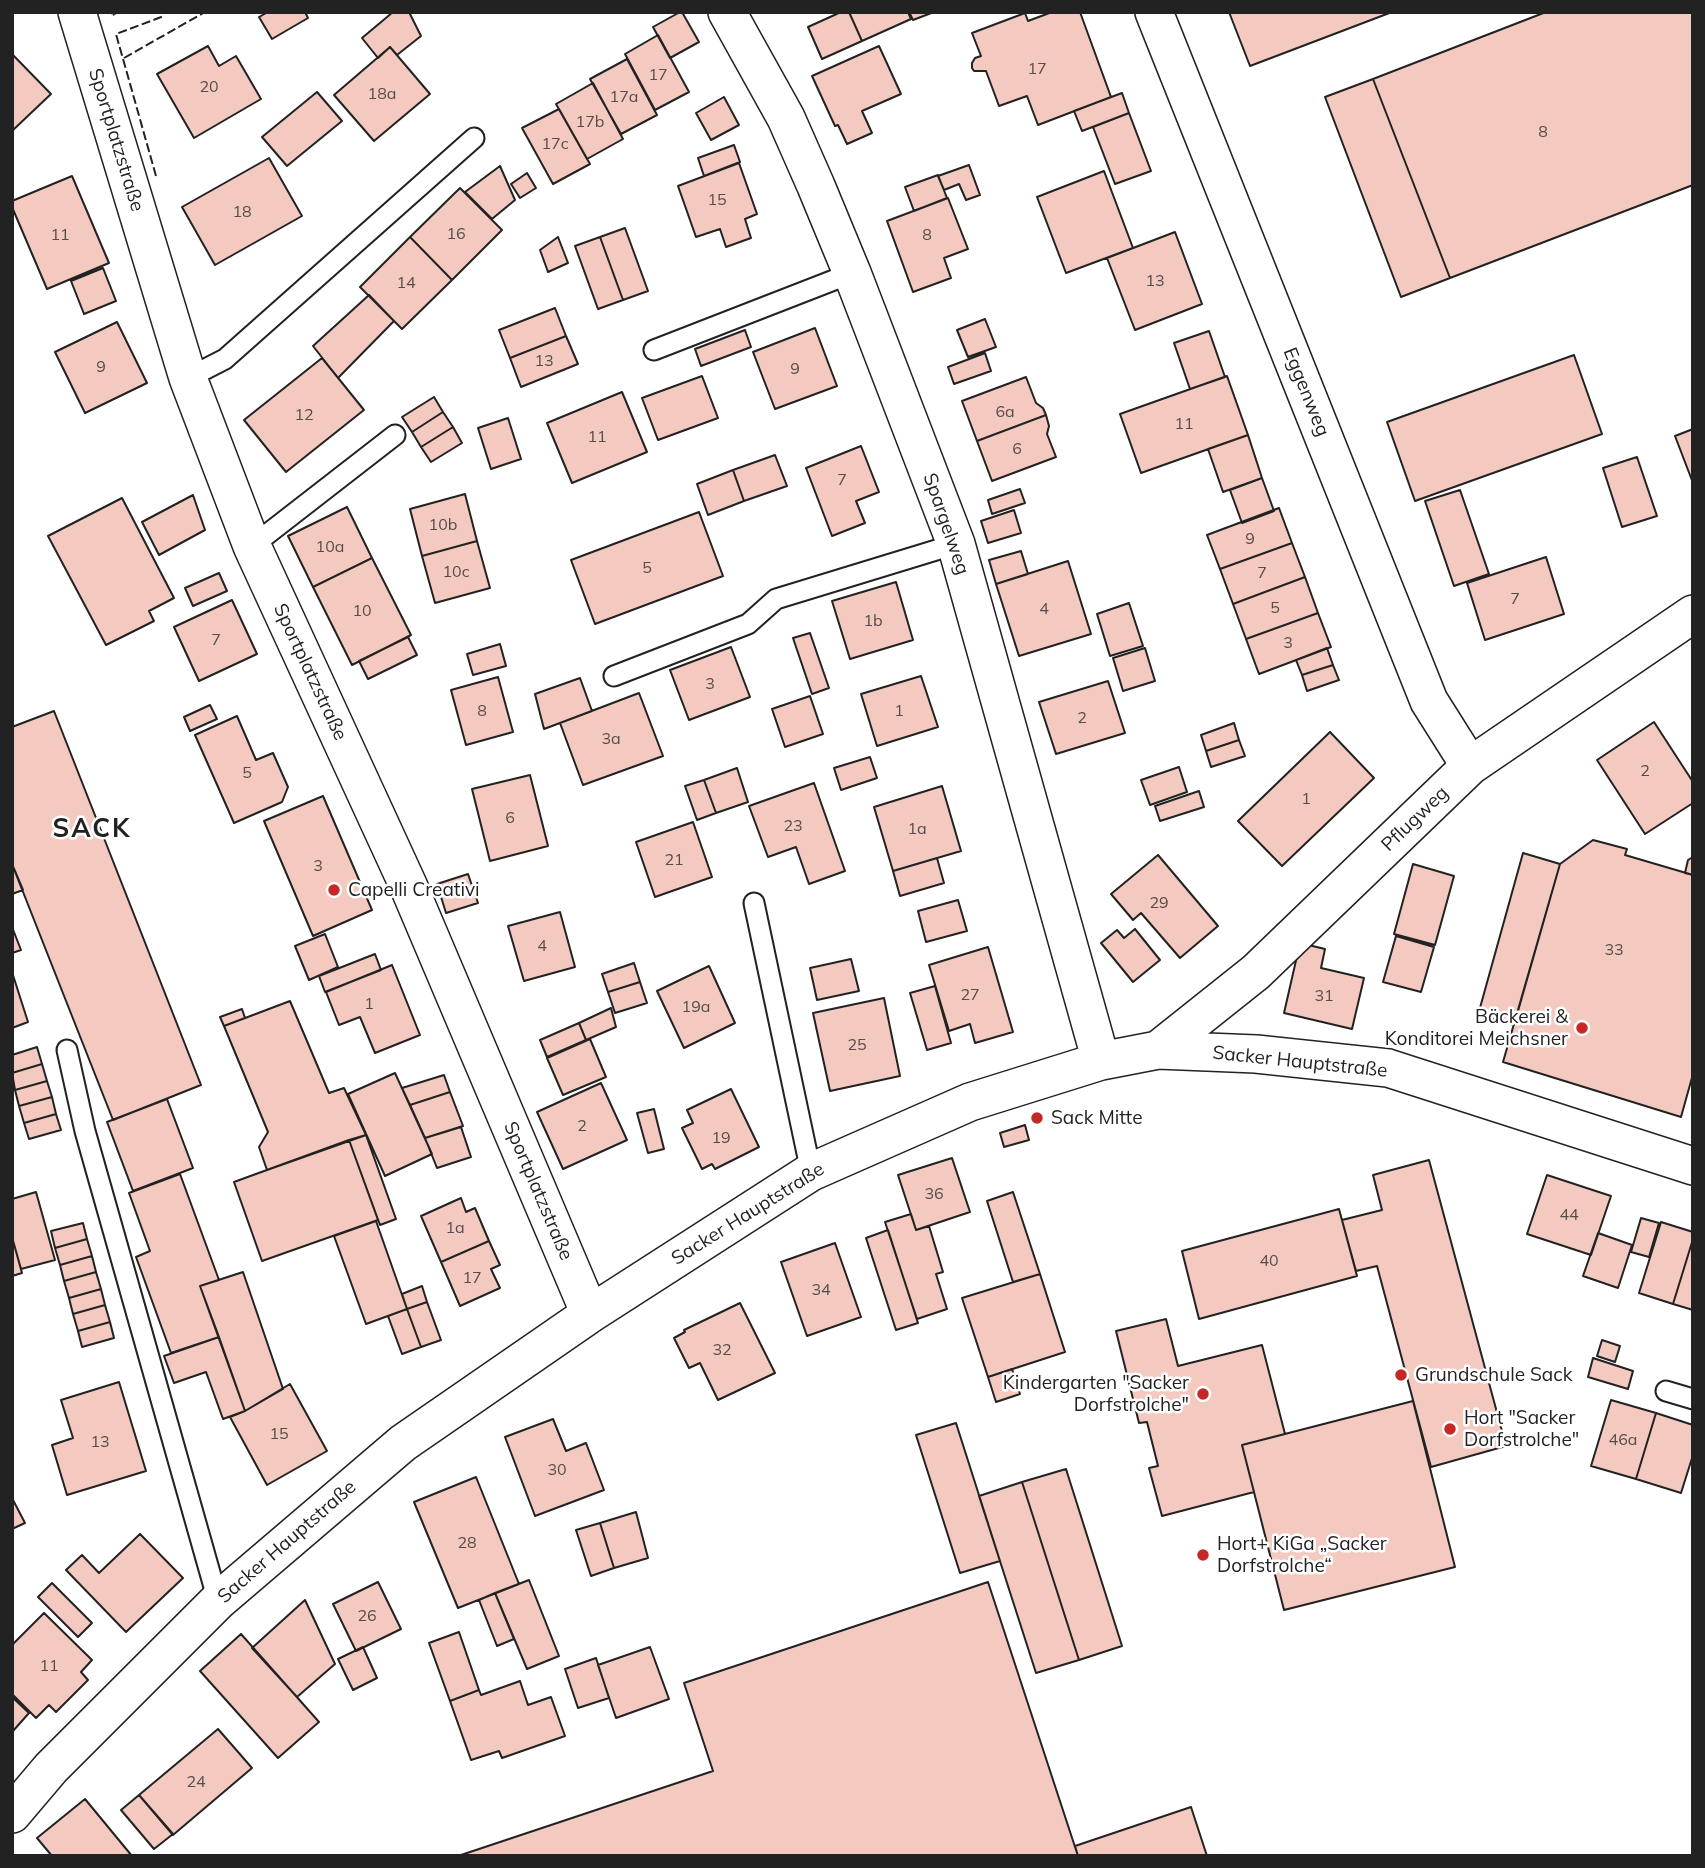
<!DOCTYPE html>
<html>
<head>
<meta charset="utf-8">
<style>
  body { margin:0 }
  #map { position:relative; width:1705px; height:1868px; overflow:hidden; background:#fff; font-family:Mulish,sans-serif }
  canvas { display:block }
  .frame { position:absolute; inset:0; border:14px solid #222; pointer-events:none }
</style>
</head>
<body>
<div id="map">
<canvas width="1705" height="1868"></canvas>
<div class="frame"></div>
</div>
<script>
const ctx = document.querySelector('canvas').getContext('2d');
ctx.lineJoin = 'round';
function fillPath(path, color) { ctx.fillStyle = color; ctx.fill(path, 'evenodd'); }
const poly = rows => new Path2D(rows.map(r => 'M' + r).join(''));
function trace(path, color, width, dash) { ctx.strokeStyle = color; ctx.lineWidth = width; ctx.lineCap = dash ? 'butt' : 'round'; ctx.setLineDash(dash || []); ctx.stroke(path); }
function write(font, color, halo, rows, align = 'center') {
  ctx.font = font + ' Mulish,sans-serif'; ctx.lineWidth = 5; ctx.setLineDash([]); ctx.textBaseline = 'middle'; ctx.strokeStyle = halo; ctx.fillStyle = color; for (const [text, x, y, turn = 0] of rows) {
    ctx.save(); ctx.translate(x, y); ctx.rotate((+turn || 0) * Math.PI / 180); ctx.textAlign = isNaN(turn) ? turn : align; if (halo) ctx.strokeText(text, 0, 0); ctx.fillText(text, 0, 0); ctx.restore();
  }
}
const building = poly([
  [268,12,305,12,308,18,272,39,259,17,268,12],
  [393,12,409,12,421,36,397,55,390,47,378,58,362,38,393,12],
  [680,12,682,12,699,42,670,58,653,27,680,12],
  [841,12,849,12,862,41,822,59,808,27,841,12],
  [849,12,908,12,911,19,862,41,849,12],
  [909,12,934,12,913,20,909,12],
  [1052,12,1080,12,1111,97,1038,125,1027,96,999,106,986,71,974,71,972,68,972,63,975,58,981,56,972,33,1025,13,1028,21,1052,12],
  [1229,12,1392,12,1250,66,1229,12],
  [1546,12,1693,12,1693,185,1450,278,1373,79,1546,12],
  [658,35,689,92,655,110,625,54,658,35],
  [208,46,219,66,236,56,261,99,194,138,157,74,208,46],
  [879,46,901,94,862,111,872,133,847,144,838,125,835,126,812,76,879,46],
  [390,47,430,94,374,141,334,95,390,47],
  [12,54,51,94,12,131,12,54],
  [627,59,657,115,621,134,590,79,627,59],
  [1373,79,1450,278,1401,297,1325,97,1373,79],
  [593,83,623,139,587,159,556,104,593,83],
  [317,92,342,121,287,166,262,137,317,92],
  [1122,93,1129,113,1082,131,1074,111,1122,93],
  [724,97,739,125,711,140,696,113,724,97],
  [559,109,590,164,553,184,522,128,559,109],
  [1129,113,1151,171,1115,184,1093,127,1129,113],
  [734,145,740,162,704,176,698,158,734,145],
  [269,158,302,216,215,265,182,207,269,158],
  [739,163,757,214,745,219,751,238,726,247,720,229,696,237,678,186,739,163],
  [969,165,980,195,966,200,959,184,944,190,938,176,969,165],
  [500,166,515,200,492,219,465,192,500,166],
  [1104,171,1133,248,1066,273,1037,197,1104,171],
  [527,173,536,188,520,198,511,184,527,173],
  [938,175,947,198,914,211,905,187,938,175],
  [72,176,109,263,47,289,12,207,12,201,72,176],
  [460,188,502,230,452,280,410,237,460,188],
  [948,198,968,249,944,258,951,278,913,292,887,221,948,198],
  [625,228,648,291,623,300,600,237,625,228],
  [1175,232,1202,304,1135,330,1107,258,1175,232],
  [410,237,452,280,402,329,360,287,410,237],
  [558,237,568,263,548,272,540,250,558,237],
  [600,237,623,300,598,309,575,246,600,237],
  [103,268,116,301,84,314,71,281,103,268],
  [369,295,394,321,338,378,313,346,369,295],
  [555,308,566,336,510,358,499,330,555,308],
  [985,319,996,347,968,357,957,330,985,319],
  [117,322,147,383,85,413,55,352,117,322],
  [815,328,837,386,775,409,753,352,815,328],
  [745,330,751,347,701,366,695,349,745,330],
  [1209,331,1225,377,1190,389,1174,343,1209,331],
  [566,336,578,364,521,387,510,358,566,336],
  [985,353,991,371,954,384,948,367,985,353],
  [1574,355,1602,434,1415,501,1387,422,1574,355],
  [322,358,364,410,286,472,244,420,322,358],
  [702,376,718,418,658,440,642,398,702,376],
  [1227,376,1248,435,1141,473,1120,414,1227,376],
  [1026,377,1036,403,1043,408,1046,415,977,441,962,401,1026,377],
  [622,392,647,452,572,483,547,423,622,392],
  [434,397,443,412,412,432,402,417,434,397],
  [443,412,453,427,421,447,412,432,443,412],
  [1046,415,1049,426,1047,434,1056,457,992,481,977,441,1046,415],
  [508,418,521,459,491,469,478,428,508,418],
  [453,427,462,443,431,462,421,447,453,427],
  [1693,429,1693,483,1675,436,1693,429],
  [1248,435,1262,478,1223,492,1208,449,1248,435],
  [861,446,879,492,856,501,865,523,832,536,806,468,861,446],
  [775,455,787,486,744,501,733,470,775,455],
  [1637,457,1657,516,1622,527,1603,468,1637,457],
  [733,470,744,501,708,515,697,484,733,470],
  [1262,478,1274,511,1242,523,1230,490,1262,478],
  [1020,489,1025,503,992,514,988,500,1020,489],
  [1460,490,1489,574,1454,586,1425,501,1460,490],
  [465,494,477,541,422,556,410,509,465,494],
  [193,495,205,530,159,555,142,522,193,495],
  [122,498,174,598,149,611,154,621,106,645,48,536,122,498],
  [347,507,372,558,313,587,288,536,347,507],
  [1279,508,1292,543,1220,569,1207,535,1279,508],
  [1014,510,1021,533,988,543,981,521,1014,510],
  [699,512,723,576,595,624,571,560,699,512],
  [477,541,490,588,435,603,422,556,477,541],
  [1292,543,1305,577,1233,604,1220,569,1292,543],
  [1021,551,1028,574,996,584,989,560,1021,551],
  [1546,557,1564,614,1485,640,1467,583,1546,557],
  [372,558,411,635,352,665,313,587,372,558],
  [1068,561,1091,634,1019,656,996,584,1068,561],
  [219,573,227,591,193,606,185,588,219,573],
  [1305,577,1318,613,1246,639,1233,604,1305,577],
  [896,582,913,640,850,659,832,601,896,582],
  [232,600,257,654,199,681,174,627,232,600],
  [1129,603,1143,646,1110,656,1097,614,1129,603],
  [1318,613,1331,647,1259,674,1246,639,1318,613],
  [810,633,829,688,812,694,793,638,810,633],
  [408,637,417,655,368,679,359,661,408,637],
  [500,644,506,666,473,675,467,654,500,644],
  [731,647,750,697,689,720,670,670,731,647],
  [1145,648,1155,681,1123,691,1113,658,1145,648],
  [1327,648,1333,665,1302,675,1296,660,1327,648],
  [1333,665,1339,680,1307,691,1302,675,1333,665],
  [921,676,938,727,877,746,861,694,921,676],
  [498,677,513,732,466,745,451,690,498,677],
  [580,678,592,711,544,729,535,694,580,678],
  [1108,681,1125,733,1056,754,1039,702,1108,681],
  [639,693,663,756,583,785,560,723,639,693],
  [810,696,823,734,785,747,772,709,810,696],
  [210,705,217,719,190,731,184,717,210,705],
  [54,711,201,1085,113,1120,12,864,12,727,54,711],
  [237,716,256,760,273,753,288,787,282,802,234,823,195,735,237,716],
  [1654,722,1693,782,1693,803,1645,834,1597,760,1654,722],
  [1234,723,1239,740,1206,751,1201,735,1234,723],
  [1330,732,1374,778,1282,866,1238,821,1330,732],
  [1239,740,1245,756,1211,767,1206,751,1239,740],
  [870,757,877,778,841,790,834,768,870,757],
  [1179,767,1187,792,1150,805,1141,780,1179,767],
  [737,768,748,802,716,813,704,780,737,768],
  [530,775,548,846,490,861,472,789,530,775],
  [704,780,716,813,697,820,685,786,704,780],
  [814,783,845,871,809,884,796,847,768,857,749,806,814,783],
  [942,786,961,851,893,871,874,807,942,786],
  [1199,791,1204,807,1160,821,1155,806,1199,791],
  [323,796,372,910,313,936,264,821,323,796],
  [693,822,712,877,655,897,636,842,693,822],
  [1593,840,1627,849,1625,855,1693,875,1693,1074,1681,1117,1503,1062,1560,864,1593,840],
  [1523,853,1560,864,1514,1025,1478,1015,1523,853],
  [1158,855,1218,926,1180,958,1141,913,1133,920,1111,894,1158,855],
  [1693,857,1693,875,1685,873,1688,860,1693,857],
  [937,858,944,883,900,896,893,871,937,858],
  [12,864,23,890,12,894,12,864],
  [1413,864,1454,876,1435,945,1394,934,1413,864],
  [468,874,478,903,446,913,437,884,468,874],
  [958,900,967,931,926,942,918,911,958,900],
  [560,912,575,967,524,981,508,926,560,912],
  [12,927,21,950,12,953,12,927],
  [1135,929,1160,960,1133,982,1101,943,1117,930,1124,938,1135,929],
  [325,934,338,967,309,980,295,946,325,934],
  [1396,936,1434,947,1421,992,1383,982,1396,936],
  [1300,943,1325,949,1321,968,1364,978,1352,1029,1284,1013,1300,943],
  [988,947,1013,1032,975,1043,970,1024,949,1031,929,965,988,947],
  [375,954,381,970,325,992,319,976,375,954],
  [851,959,859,991,817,1000,810,968,851,959],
  [634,963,640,982,608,992,602,974,634,963],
  [392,965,420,1035,375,1053,360,1017,339,1025,326,992,392,965],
  [709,966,735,1023,684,1048,657,991,709,966],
  [12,972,28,1022,12,1028,12,972],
  [640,982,647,1003,615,1013,608,992,640,982],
  [935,986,951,1043,927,1050,910,993,935,986],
  [884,998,900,1076,830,1091,813,1013,884,998],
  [290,1001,329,1093,344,1088,366,1135,267,1170,259,1147,268,1132,224,1026,290,1001],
  [611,1008,616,1027,586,1040,579,1023,611,1008],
  [242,1009,245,1018,224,1026,220,1017,242,1009],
  [579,1023,586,1040,547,1057,540,1040,579,1023],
  [590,1039,606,1077,563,1095,547,1058,590,1039],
  [37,1047,42,1064,12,1073,12,1055,37,1047],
  [42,1064,47,1081,15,1090,12,1073,42,1064],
  [395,1073,432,1154,385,1176,348,1094,395,1073],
  [444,1075,450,1092,410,1105,402,1088,444,1075],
  [47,1081,52,1097,19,1106,15,1090,47,1081],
  [601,1083,627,1140,563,1169,537,1112,601,1083],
  [731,1089,759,1147,715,1169,712,1164,702,1169,682,1128,693,1123,687,1110,731,1089],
  [450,1092,463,1126,425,1138,410,1105,450,1092],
  [52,1097,56,1114,24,1123,19,1106,52,1097],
  [167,1099,193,1168,133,1191,107,1122,167,1099],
  [654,1109,664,1149,648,1153,637,1113,654,1109],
  [56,1114,61,1130,29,1139,24,1123,56,1114],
  [1025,1125,1029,1140,1004,1147,1000,1133,1025,1125],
  [461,1127,471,1157,437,1168,425,1138,461,1127],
  [366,1135,396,1219,380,1225,349,1140,366,1135],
  [349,1140,378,1220,262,1261,234,1182,349,1140],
  [952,1158,970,1212,916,1230,898,1175,952,1158],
  [1429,1160,1506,1446,1431,1467,1377,1266,1356,1271,1342,1220,1382,1210,1373,1175,1429,1160],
  [180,1174,219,1280,200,1286,219,1337,171,1353,136,1257,150,1251,129,1193,180,1174],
  [1547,1175,1611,1196,1591,1255,1527,1234,1547,1175],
  [36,1192,55,1260,21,1269,12,1237,12,1199,36,1192],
  [1013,1192,1040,1274,1013,1282,987,1201,1013,1192],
  [461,1198,466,1212,475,1208,489,1241,441,1262,421,1216,461,1198],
  [1339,1209,1357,1276,1199,1319,1182,1251,1339,1209],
  [911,1214,916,1230,929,1226,943,1272,936,1274,947,1309,917,1319,885,1222,911,1214],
  [1641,1218,1659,1223,1649,1257,1631,1252,1641,1218],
  [376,1221,407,1309,366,1324,334,1236,376,1221],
  [1661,1222,1693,1232,1693,1239,1673,1304,1639,1293,1661,1222],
  [83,1223,87,1239,55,1248,51,1231,83,1223],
  [888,1230,918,1323,896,1330,866,1238,888,1230],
  [1598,1233,1632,1245,1618,1288,1583,1276,1598,1233],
  [12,1237,22,1273,12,1276,12,1237],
  [87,1239,92,1256,60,1265,55,1248,87,1239],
  [1693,1239,1693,1310,1673,1304,1693,1239],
  [489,1241,500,1265,491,1269,500,1288,460,1306,441,1262,489,1241],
  [835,1243,861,1317,807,1336,781,1262,835,1243],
  [92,1256,96,1272,64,1281,60,1265,92,1256],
  [96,1272,101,1289,69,1298,64,1281,96,1272],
  [243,1272,283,1389,245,1411,200,1286,243,1272],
  [1040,1274,1065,1352,988,1377,962,1298,1040,1274],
  [422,1286,427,1302,407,1309,402,1294,422,1286],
  [101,1289,105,1305,73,1314,69,1298,101,1289],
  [427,1302,441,1340,421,1347,407,1309,427,1302],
  [740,1303,775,1373,718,1400,700,1363,689,1368,674,1338,685,1332,684,1330,740,1303],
  [105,1305,110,1322,78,1331,73,1314,105,1305],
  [407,1309,421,1347,402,1354,388,1316,407,1309],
  [1166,1319,1178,1366,1262,1345,1285,1434,1242,1445,1254,1492,1162,1516,1149,1468,1158,1466,1147,1422,1139,1423,1116,1331,1166,1319],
  [110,1322,114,1338,82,1347,78,1331,110,1322],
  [219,1337,245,1411,223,1419,206,1372,174,1383,164,1356,219,1337],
  [1602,1340,1620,1346,1615,1362,1597,1356,1602,1340],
  [1593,1358,1633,1371,1628,1389,1588,1377,1593,1358],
  [1012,1369,1020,1394,996,1402,988,1377,1012,1369],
  [119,1382,146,1471,67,1495,52,1445,73,1438,61,1400,119,1382],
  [290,1384,327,1451,267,1485,230,1417,245,1411,290,1384],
  [1611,1400,1656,1413,1636,1479,1591,1466,1611,1400],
  [1413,1401,1455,1567,1284,1610,1242,1445,1413,1401],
  [1656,1413,1693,1425,1693,1455,1681,1493,1636,1479,1656,1413],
  [553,1419,566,1451,586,1443,604,1490,535,1516,505,1437,553,1419],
  [956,1423,1000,1561,960,1573,916,1435,956,1423],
  [1066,1469,1122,1646,1079,1660,1022,1482,1066,1469],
  [476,1477,519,1584,458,1608,414,1502,476,1477],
  [1022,1482,1079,1660,1036,1673,979,1496,1022,1482],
  [12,1498,25,1523,12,1529,12,1498],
  [636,1512,648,1558,614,1568,600,1523,636,1512],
  [600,1523,614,1568,591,1576,576,1530,600,1523],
  [140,1534,183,1578,126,1632,66,1570,82,1555,99,1573,140,1534],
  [529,1580,559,1656,527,1669,495,1593,529,1580],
  [378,1582,401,1629,356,1651,333,1604,378,1582],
  [988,1582,1078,1856,458,1856,713,1771,684,1683,988,1582],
  [52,1583,92,1623,78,1637,38,1597,52,1583],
  [495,1593,514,1639,497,1646,479,1600,495,1593],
  [305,1600,335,1664,297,1697,252,1648,305,1600],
  [44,1613,92,1660,81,1672,88,1680,56,1712,49,1705,36,1718,12,1694,12,1645,44,1613],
  [459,1632,479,1690,450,1701,429,1643,459,1632],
  [241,1634,319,1722,278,1758,200,1671,241,1634],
  [363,1647,377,1678,353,1690,338,1659,363,1647],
  [650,1647,669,1699,616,1718,598,1665,650,1647],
  [596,1658,609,1698,578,1708,565,1669,596,1658],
  [520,1681,528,1705,551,1697,565,1736,502,1758,499,1751,471,1760,450,1701,479,1690,481,1695,520,1681],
  [12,1697,29,1713,13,1731,12,1730,12,1697],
  [218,1729,252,1768,173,1835,139,1795,218,1729],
  [139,1795,173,1834,154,1849,121,1810,139,1795],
  [85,1799,132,1856,52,1856,37,1838,85,1799],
  [1191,1807,1207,1856,1078,1856,1075,1846,1191,1807]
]);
const service = poly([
  [654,350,852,273],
  [188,378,225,359,474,138],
  [252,546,395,435],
  [614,676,748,624,776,599,956,544],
  [754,903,811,1172],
  [67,1050,85,1131,218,1601],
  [1666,1391,1693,1399]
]);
const minor = poly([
  [77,12,188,378,252,546,408,885,590,1314],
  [727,12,786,118,816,186,852,273,956,544,1101,1061],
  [1154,12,1429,701,1470,766],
  [1158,1050,1256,972,1470,766,1693,614],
  [12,1814,51,1768,218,1601,403,1443,590,1314,811,1172,970,1102,1101,1061,1158,1050,1256,1054,1388,1068,1693,1166]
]);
const hedge = poly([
  [112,14,115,12]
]);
const fence = poly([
  [111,12,112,14],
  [124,58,205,12],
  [156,176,116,34,164,16]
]);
const markers = [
  [334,890,7,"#c62828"],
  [1582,1028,7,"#c62828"],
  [1037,1118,7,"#c62828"],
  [1401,1375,7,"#c62828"],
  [1203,1394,7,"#c62828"],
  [1450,1429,7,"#c62828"],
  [1203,1555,7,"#c62828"]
];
const numberNames = [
  ["17",1037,69],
  ["17",658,75],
  ["20",209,87],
  ["18a",382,94],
  ["17a",624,97],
  ["17b",590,122],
  ["8",1543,132],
  ["17c",555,144],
  ["15",717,200],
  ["18",242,212],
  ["16",456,234],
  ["11",60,235],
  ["8",927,235],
  ["13",1155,281],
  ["14",406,283],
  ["13",544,361],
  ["9",101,367],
  ["9",795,369],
  ["6a",1005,412],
  ["12",304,415],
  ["11",1184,424],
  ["11",597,437],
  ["6",1017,449],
  ["7",842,480],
  ["10b",443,525],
  ["9",1250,539],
  ["10a",330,547],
  ["5",647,568],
  ["10c",456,572],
  ["7",1262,573],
  ["7",1515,599],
  ["5",1275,608],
  ["4",1044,609],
  ["10",362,611],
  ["1b",873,621],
  ["7",216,640],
  ["3",1288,643],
  ["3",710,684],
  ["8",482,711],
  ["1",899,711],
  ["2",1082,718],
  ["3a",611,739],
  ["2",1645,771],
  ["5",247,773],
  ["1",1306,799],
  ["6",510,818],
  ["23",793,826],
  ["1a",917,829],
  ["21",674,860],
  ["3",318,866],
  ["29",1159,903],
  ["4",542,946],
  ["33",1614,950],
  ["27",970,995],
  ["31",1324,996],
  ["1",369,1004],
  ["19a",696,1007],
  ["25",857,1045],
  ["2",582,1126],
  ["19",721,1138],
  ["36",934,1194],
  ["44",1569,1215],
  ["1a",455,1228],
  ["40",1269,1261],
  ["17",472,1278],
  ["34",821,1290],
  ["32",722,1350],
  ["15",279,1434],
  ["46a",1623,1440],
  ["13",100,1442],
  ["30",557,1470],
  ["28",467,1543],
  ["26",367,1616],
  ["11",49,1666],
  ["24",196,1782]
];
const streetNames = [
  ["Sportplatzstraße",116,140,73],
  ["Eggenweg",1306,392,68],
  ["Spargelweg",946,524,71],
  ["Sportplatzstraße",310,672,65],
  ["Pflugweg",1415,819,-44],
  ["Sacker Hauptstraße",1300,1062,6],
  ["Sportplatzstraße",538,1191,67],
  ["Sacker Hauptstraße",748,1214,-32],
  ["Sacker Hauptstraße",287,1542,-41]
];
const poiNames = [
  ["Capelli Creativi",348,890],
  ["Bäckerei &",1568,1017,"right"],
  ["Konditorei Meichsner",1568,1039,"right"],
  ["Sack Mitte",1051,1118],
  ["Grundschule Sack",1415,1375],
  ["Kindergarten \"Sacker",1189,1383,"right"],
  ["Dorfstrolche\"",1189,1405,"right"],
  ["Hort \"Sacker",1464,1418],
  ["Dorfstrolche\"",1464,1440],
  ["Hort+ KiGa „Sacker",1217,1544],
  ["Dorfstrolche“",1217,1566]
];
const districtNames = [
  ["SACK",92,829]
];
fillPath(building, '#f3c9c0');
trace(building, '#222', 2);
trace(service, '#222', 23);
trace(minor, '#222', 40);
trace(service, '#fff', 19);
trace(minor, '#fff', 37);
trace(hedge, '#2f5e38', 5, [3.5, 5]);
trace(fence, '#222', 2, [9, 3.5]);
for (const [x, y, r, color] of markers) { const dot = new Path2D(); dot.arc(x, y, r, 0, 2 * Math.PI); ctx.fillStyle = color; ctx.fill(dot); trace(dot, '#fff', 2.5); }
write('16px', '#564c4a', null, numberNames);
write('19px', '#222', '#fff', streetNames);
write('19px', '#222', '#fff', poiNames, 'left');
ctx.letterSpacing = '2px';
write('bold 26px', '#222', '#fff', districtNames);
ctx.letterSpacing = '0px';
</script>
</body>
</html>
